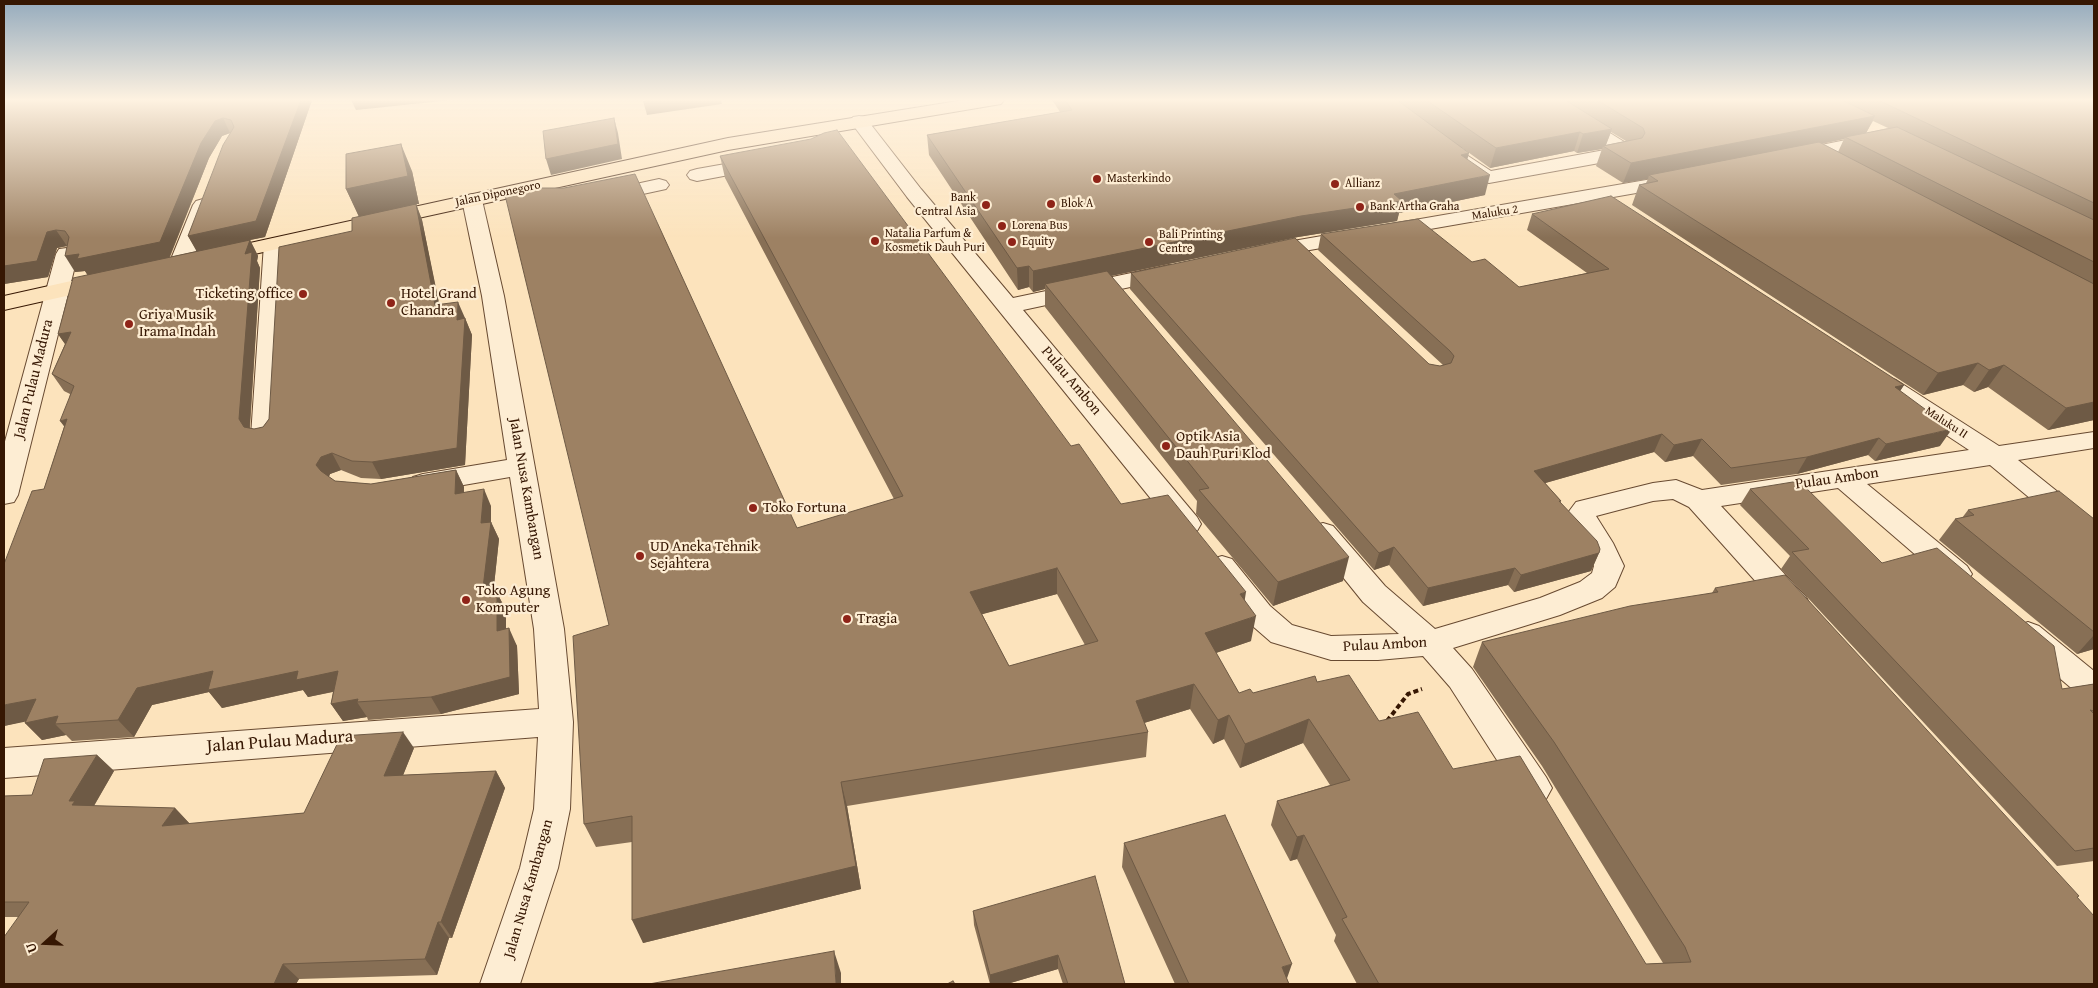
<!DOCTYPE html>
<html>
<head>
<meta charset="utf-8">
<style>
  body { margin:0 }
  #map { position:relative; width:2098px; height:988px; overflow:hidden; background:#fce3bc; font-family:"Gentium Book Plus",serif }
  canvas { display:block }
  .frame { position:absolute; inset:0; border:5px solid #361703; pointer-events:none }
  .north { position:absolute; left:20px; top:918px; width:50px; height:50px; -webkit-text-stroke:4px #fdedd3; paint-order:stroke; rotate:250deg; font-size:14px; font-weight:700; line-height:20px; text-align:center; color:#361703 }
  .north::after { content:''; display:block; margin:auto; width:18px; height:22px; background:#361703; clip-path:polygon(50% 0,100% 100%,50% 72%,0 100%) }
</style>
</head>
<body>
<div id="map">
<canvas width="2098" height="988"></canvas>
<div class="frame"></div>
<div class="north">U</div>
</div>
<script>
const ctx = document.querySelector('canvas').getContext('2d');
ctx.lineJoin = 'round';
const poly = rows => new Path2D(rows.map(r => 'M' + r).join(''));
function trace(path, color, width, dash) { ctx.strokeStyle = color; ctx.lineWidth = width; ctx.lineCap = dash ? 'butt' : 'round'; ctx.setLineDash(dash || []); ctx.stroke(path); }
function fillPath(path, color) { ctx.fillStyle = color; ctx.fill(path, 'evenodd'); }
function write(font, color, halo, rows, align = 'center') {
  ctx.font = font + ' "Gentium Book Plus",serif'; ctx.lineWidth = 4.5; ctx.setLineDash([]); ctx.textBaseline = 'middle'; ctx.strokeStyle = halo; ctx.fillStyle = color; for (const [text, x, y, turn = 0] of rows) {
    ctx.save(); ctx.translate(x, y); ctx.rotate((+turn || 0) * Math.PI / 180); ctx.textAlign = isNaN(turn) ? turn : align; if (halo) ctx.strokeText(text, 0, 0); ctx.fillText(text, 0, 0); ctx.restore();
  }
}
const path = poly([
  [1387,721,1408,694,1422,689]
]);
const minor = poly([
  [1536,100,1557,100,1634,148,1636,152,1634,156,1627,158,1489,183,1472,177,1451,162,1449,158,1451,154,1458,152,1465,154,1491,171,1610,149,1536,100],
  [859,116,865,117,921,189,1013,298,1169,265,1177,267,1180,272,1177,277,1023,310,1197,517,1201,524,1197,531,1187,534,1177,531,907,197,850,121,853,117,859,116],
  [1876,134,1883,136,1885,140,1883,144,1796,162,1789,160,1787,156,1789,152,1796,150,1876,134],
  [759,158,766,160,769,164,766,168,697,181,690,179,687,175,690,171,697,169,759,158],
  [1675,175,1682,177,1685,181,1682,185,1264,258,1256,257,1253,252,1256,247,1264,246,1675,175],
  [659,179,666,181,669,185,666,189,606,202,599,200,596,196,599,192,659,179],
  [472,194,479,196,482,200,504,296,564,629,573,722,570,809,558,868,520,984,480,984,520,868,534,809,538,737,4,778,4,748,539,709,534,629,510,477,423,492,413,489,409,483,413,477,423,474,507,460,482,296,462,200,465,196,472,194],
  [203,199,210,201,213,205,191,264,188,269,180,270,172,269,169,264,193,205,196,201,203,199],
  [275,238,282,240,286,244,277,436,273,442,264,444,255,442,251,436,264,244,268,240,275,238],
  [67,248,75,249,78,254,18,495,14,502,4,504,4,445,56,254,59,249,67,248],
  [1887,377,1896,380,1999,446,2094,432,2094,448,2018,460,2094,521,2094,546,2084,543,1990,465,1867,484,1967,566,1972,574,1967,582,1957,585,1947,582,1838,488,1721,506,1806,597,1810,605,1806,613,1795,616,1784,613,1689,507,1673,499,1653,501,1596,516,1613,543,1624,566,1615,587,1602,598,1560,615,1453,648,1472,669,1546,777,1552,788,1546,799,1534,803,1522,799,1450,687,1423,656,1378,660,1331,660,1271,642,1248,622,1207,567,1212,559,1222,556,1232,559,1270,606,1292,625,1331,636,1399,634,1363,602,1313,540,1309,533,1313,526,1323,523,1333,526,1385,586,1435,629,1540,598,1580,582,1592,573,1594,566,1586,546,1567,514,1576,502,1653,483,1676,480,1702,490,1969,450,1878,390,1875,385,1878,380,1887,377],
  [2028,622,2039,626,2094,671,2094,702,2083,698,2017,642,2012,634,2017,626,2028,622]
]);
const major = poly([
  [964,100,1004,100,1001,104,995,105,728,150,218,262,210,261,207,256,210,251,218,250,728,138,964,100],
  [107,273,115,275,118,280,115,285,4,310,4,296,107,273]
]);
const wall = poly([
  [4,100,312,100,265,237,250,240,258,256,257,261,260,268,250,428,254,429,263,427,269,419,359,216,346,189,412,171,419,204,416,204,422,220,439,305,465,318,472,335,465,465,381,479,361,478,341,470,330,474,329,477,335,481,371,484,456,470,464,487,464,492,491,506,491,522,499,539,493,594,497,593,506,610,506,629,517,646,519,694,441,714,368,720,367,717,343,721,331,704,333,692,308,697,303,690,222,708,209,692,152,705,134,737,72,741,66,735,42,740,25,723,25,721,4,726,44,489,64,427,70,394,64,391,52,374,65,344,58,334,88,275,85,271,75,272,67,246,57,248,48,277,4,284],
  [230,133,188,236,197,251,170,257,209,158,222,136],
  [1052,100,2094,100,2094,420,2048,430,1988,387,1974,392,1963,385,1923,395,1632,205,1639,185,1646,183,1648,179,1623,183,1596,166,1602,149,1577,153,1574,151,1490,168,1461,147,1485,195,1399,213,1397,221,1298,237,1111,276,1343,581,1273,606,1196,514,1197,501,1045,307,1045,289,1033,292,1029,287,1018,290,929,155,927,135,1060,112],
  [1873,121,1888,128,1866,133],
  [1611,132,1626,141,1606,145],
  [1844,139,1838,152,1822,144],
  [720,156,1071,446,1121,504,1245,600,1251,641,1216,653,1239,693,1253,693,1317,682,1379,721,1453,769,1646,964,1663,963,1542,766,1473,667,1482,642,1712,593,1715,588,2077,897,2094,984,1357,984,1334,941,1336,935,1297,859,1290,861,1271,825,1277,801,1330,785,1303,743,1240,768,1224,739,1213,744,1190,709,1144,723,1148,732,1146,757,847,806,861,889,643,943,632,842,596,847,584,824,609,625,797,528,894,499,725,178],
  [1057,594,1085,645,1009,666,982,614],
  [1532,214,1904,385,1900,391,1940,446,1875,461,1868,455,1797,474,1721,485,1693,456,1665,462,1654,452,1545,483,1561,501,1560,503,1599,553,1591,571,1514,592,1508,585,1423,606,1389,565,1374,570,1130,289,1131,273,1429,364,1440,366,1443,365,1318,250,1321,234,1472,262,1519,287,1587,273,1527,230],
  [1750,489,1882,563,2062,689,2094,684,2094,861,2057,866,1781,569,1790,556,1740,505],
  [1968,510,2094,519,2094,649,2077,654,1939,540,1955,519,1962,518],
  [414,748,403,775,496,771,505,788,452,938,449,938,437,975,299,979,296,984,4,984,18,917,4,917,4,796,32,795,97,755,114,771,94,806,175,808,190,824,304,813],
  [1124,843,1287,979,1289,984,1175,984,1122,867],
  [973,911,1125,984,1063,984,1058,969,1007,984,990,984,974,925]
]);
const shadedWall = poly([
  [301,100,312,100,265,237,250,240,258,256,257,261,260,268,249,436,239,419,197,252,188,236],
  [351,100,452,100,356,110],
  [650,100,721,100,722,104,647,115,643,101],
  [1875,116,1865,135,1845,137,1844,139,1653,177,1649,175,1648,179,1623,183,1631,163],
  [223,118,230,133,222,136,209,158,169,258,88,276,85,271,75,272,65,256,201,143,215,121],
  [614,118,618,133,622,159,551,175,546,159],
  [1612,129,1605,147,1603,146,1602,149,1577,153,1583,134],
  [1580,132,1574,151,1490,168,1496,148],
  [401,144,412,171,419,204,416,204,422,220,443,322,359,217,346,189],
  [1469,153,1464,173,1461,155],
  [1490,175,1485,195,1399,213,1397,221,1298,237,1048,289,1045,284,1045,289,1033,292,1033,271,1394,194],
  [56,230,67,246,57,248,48,277,4,284,4,266,47,232],
  [1029,266,1029,287,1018,290,1017,268],
  [458,302,465,318,464,326,465,318,472,335,465,465,381,479,372,462,457,320],
  [71,332,70,351,58,334],
  [1978,363,1963,385,1923,395,1938,373],
  [2004,365,1988,387,1974,392,1989,370],
  [1904,385,1893,402,1895,387],
  [2094,402,2094,420,2048,430,2066,408],
  [67,419,73,438,60,421],
  [1952,429,1940,446,1875,461,1886,444],
  [1662,434,1654,452,1528,488,1534,471],
  [1879,438,1868,455,1797,474,1807,457],
  [1702,439,1693,456,1665,462,1674,445],
  [332,453,341,470,330,474,326,482,316,465,321,457],
  [456,470,464,487,463,511,455,494],
  [484,489,491,506,491,523,491,522,499,539,491,614,482,596,481,523],
  [1394,547,1389,565,1374,570,1379,553],
  [1599,553,1591,571,1514,592,1521,575],
  [1349,557,1343,581,1273,606,1278,582],
  [1057,568,1057,594,972,617,970,592],
  [1515,568,1508,585,1423,606,1428,588],
  [1246,592,1242,617,1240,594],
  [497,593,506,610,506,649,497,631],
  [1256,616,1251,641,1201,658,1205,633],
  [509,628,517,646,519,694,441,714,431,697],
  [2094,635,2094,649,2077,654],
  [213,671,338,671,350,688,308,697,303,690,222,708,209,692,152,705,134,737,118,720,137,688],
  [1194,684,1190,709,1134,726,1136,701],
  [36,699,53,716,4,726,4,705],
  [358,699,357,702,367,717,343,721,331,704],
  [1229,715,1224,739,1213,744,1218,720],
  [58,716,55,724,66,735,42,740,25,723],
  [1309,719,1303,743,1240,768,1245,744],
  [403,732,414,748,396,793,384,776],
  [97,755,114,771,89,814,72,805,69,801],
  [496,771,505,788,452,938,441,922],
  [841,782,847,806,861,889,643,943,632,920],
  [175,808,190,824,162,826],
  [1304,835,1297,859,1290,861,1297,837],
  [438,922,449,938,437,975,425,959],
  [834,951,841,973,841,984,836,984],
  [1058,955,1058,969,1007,984,990,984,990,975],
  [283,964,299,979,296,984,274,984],
  [1292,964,1285,984,1282,967]
]);
const building = poly([
  [4,100,301,100,256,221,188,236,223,145,234,127,231,120,223,118,215,121,201,143,160,242,77,259,79,254,65,256,69,237,65,231,56,230,47,232,37,261,4,266,4,100],
  [1065,100,1397,100,1469,153,1461,155,1490,175,1394,194,1402,201,1301,216,1033,271,1029,266,1017,268,927,135,1072,110,1065,100],
  [1426,100,1565,100,1612,129,1583,134,1580,132,1496,148,1426,100],
  [1597,100,1842,100,1875,116,1631,163,1603,146,1642,138,1645,133,1643,128,1597,100],
  [1878,100,2094,100,2094,203,1878,100],
  [614,118,618,144,546,159,543,131,614,118],
  [1897,127,2094,220,2094,262,1845,137,1897,127],
  [837,130,1071,446,1079,444,1121,504,1168,495,1246,592,1240,594,1256,616,1205,633,1239,693,1250,689,1253,693,1315,676,1317,682,1349,675,1379,721,1418,712,1453,769,1520,756,1646,964,1691,962,1685,947,1554,742,1482,642,1630,606,1718,592,1715,588,1785,575,2079,896,2077,897,2094,916,2094,984,1379,984,1342,919,1347,917,1304,835,1297,837,1277,801,1350,780,1309,719,1245,744,1229,715,1218,720,1194,684,1136,701,1148,732,841,782,856,866,632,920,632,816,584,824,573,636,609,625,505,195,539,188,564,188,635,174,797,528,903,496,720,156,811,139,824,133,837,130],
  [1057,568,1098,641,1009,666,970,592,1057,568],
  [1819,142,2094,284,2094,402,2066,408,2004,365,1989,370,1978,363,1938,373,1639,185,1658,181,1649,175,1819,142],
  [401,144,408,176,346,189,346,154,401,144],
  [1611,196,1904,385,1895,387,1952,429,1886,444,1879,438,1807,457,1731,468,1702,439,1674,445,1662,434,1534,471,1561,501,1559,501,1597,541,1600,549,1599,553,1521,575,1515,568,1428,588,1394,547,1379,553,1131,273,1295,238,1429,364,1440,366,1451,363,1454,356,1450,351,1321,234,1418,219,1472,262,1485,259,1519,287,1609,269,1532,214,1611,196],
  [416,204,435,305,458,302,457,320,465,318,457,448,372,462,352,461,332,453,321,457,316,465,321,471,335,481,371,484,456,470,455,494,484,489,481,523,491,522,482,596,497,593,497,631,509,628,510,677,431,697,357,702,358,699,331,704,338,671,296,680,298,671,208,690,213,671,137,688,118,720,55,724,58,716,25,723,36,699,4,705,4,564,32,491,44,489,67,419,60,421,74,386,52,374,71,332,58,334,73,278,250,240,245,254,252,252,239,419,244,427,254,429,263,427,269,419,279,247,352,231,352,218,416,204],
  [1107,271,1349,557,1278,582,1199,490,1209,488,1045,284,1107,271],
  [1799,481,1882,563,1937,548,2054,646,2062,689,2094,684,2094,711,2090,710,2094,714,2094,848,2075,851,1792,552,1809,549,1750,489,1799,481],
  [2059,491,2094,519,2094,632,1955,519,1974,515,1968,510,2059,491],
  [403,732,384,776,496,771,441,922,438,922,425,959,283,964,274,984,4,984,4,937,29,902,4,902,4,796,32,795,44,759,97,755,69,801,75,801,72,805,175,808,162,826,304,813,341,736,403,732],
  [1225,815,1292,964,1282,967,1289,984,1189,984,1124,843,1225,815],
  [1095,876,1125,984,1068,984,1058,955,990,975,973,911,1095,876],
  [834,951,836,984,649,984,834,951],
  [953,981,955,984,947,984,953,981]
]);
const markers = [
  [1097,179,5,"#8f2418"],
  [1335,184,5,"#8f2418"],
  [1051,204,5,"#8f2418"],
  [986,205,5,"#8f2418"],
  [1360,207,5,"#8f2418"],
  [1002,226,5,"#8f2418"],
  [875,241,5,"#8f2418"],
  [1012,242,5,"#8f2418"],
  [1149,242,5,"#8f2418"],
  [303,294,5,"#8f2418"],
  [391,303,5,"#8f2418"],
  [129,324,5,"#8f2418"],
  [1166,446,5,"#8f2418"],
  [753,508,5,"#8f2418"],
  [640,556,5,"#8f2418"],
  [466,600,5,"#8f2418"],
  [847,619,5,"#8f2418"]
];
const farPoinames = [
  ["Masterkindo",1107,179],
  ["Allianz",1345,184],
  ["Bank",976,198,"right"],
  ["Central Asia",976,212,"right"],
  ["Blok A",1061,204],
  ["Bank Artha Graha",1370,207],
  ["Lorena Bus",1012,226],
  ["Natalia Parfum &",885,234],
  ["Kosmetik Dauh Puri",885,248],
  ["Bali Printing",1159,235],
  ["Centre",1159,249],
  ["Equity",1022,242]
];
const farStreetnames = [
  ["Jalan Diponegoro",498,194,-12],
  ["Maluku 2",1495,213,-9],
  ["Maluku II",1946,423,33]
];
const poiNames = [
  ["Ticketing office",293,294,"right"],
  ["Hotel Grand",401,294],
  ["Chandra",401,311],
  ["Griya Musik",139,315],
  ["Irama Indah",139,332],
  ["Optik Asia",1176,437],
  ["Dauh Puri Klod",1176,454],
  ["Toko Fortuna",763,508],
  ["UD Aneka Tehnik",650,547],
  ["Sejahtera",650,564],
  ["Toko Agung",476,591],
  ["Komputer",476,608],
  ["Tragia",857,619]
];
const streetNames = [
  ["Jalan Pulau Madura",34,379,-76],
  ["Pulau Ambon",1071,381,50],
  ["Pulau Ambon",1837,479,-8],
  ["Jalan Nusa Kambangan",526,489,80],
  ["Pulau Ambon",1385,645,-3],
  ["Jalan Nusa Kambangan",529,889,-74]
];
const nearStreetnames = [
  ["Jalan Pulau Madura",280,742,-4]
];
trace(minor, '#684a31', 2);
trace(major, '#361703', 2);
trace(path, '#361703', 4, [5, 3]);
fillPath(minor, '#fdedd3');
fillPath(major, '#fce3bc');
fillPath(wall, '#876f55');
fillPath(shadedWall, '#6e5a45');
fillPath(building, '#9d8163');
trace(building, '#6e5a45', 1);
const sky = ctx.createLinearGradient(0, 0, 0, 238);
sky.addColorStop(0, '#95abbd');
sky.addColorStop(0.42, '#fef2e1');
sky.addColorStop(1, '#fef2e100');
ctx.fillStyle = sky;
ctx.fillRect(0, 0, 2098, 238);
for (const [x, y, r, color] of markers) { const dot = new Path2D(); dot.arc(x, y, r, 0, 2 * Math.PI); ctx.fillStyle = color; ctx.fill(dot); trace(dot, '#fdedd3', 2); }
write('12px', '#361703', '#fdedd3', farPoinames, 'left');
write('12px', '#361703', '#fdedd3', farStreetnames);
write('15px', '#361703', '#fdedd3', poiNames, 'left');
write('15px', '#361703', '#fdedd3', streetNames);
write('18px', '#361703', '#fdedd3', nearStreetnames);
</script>
</body>
</html>
